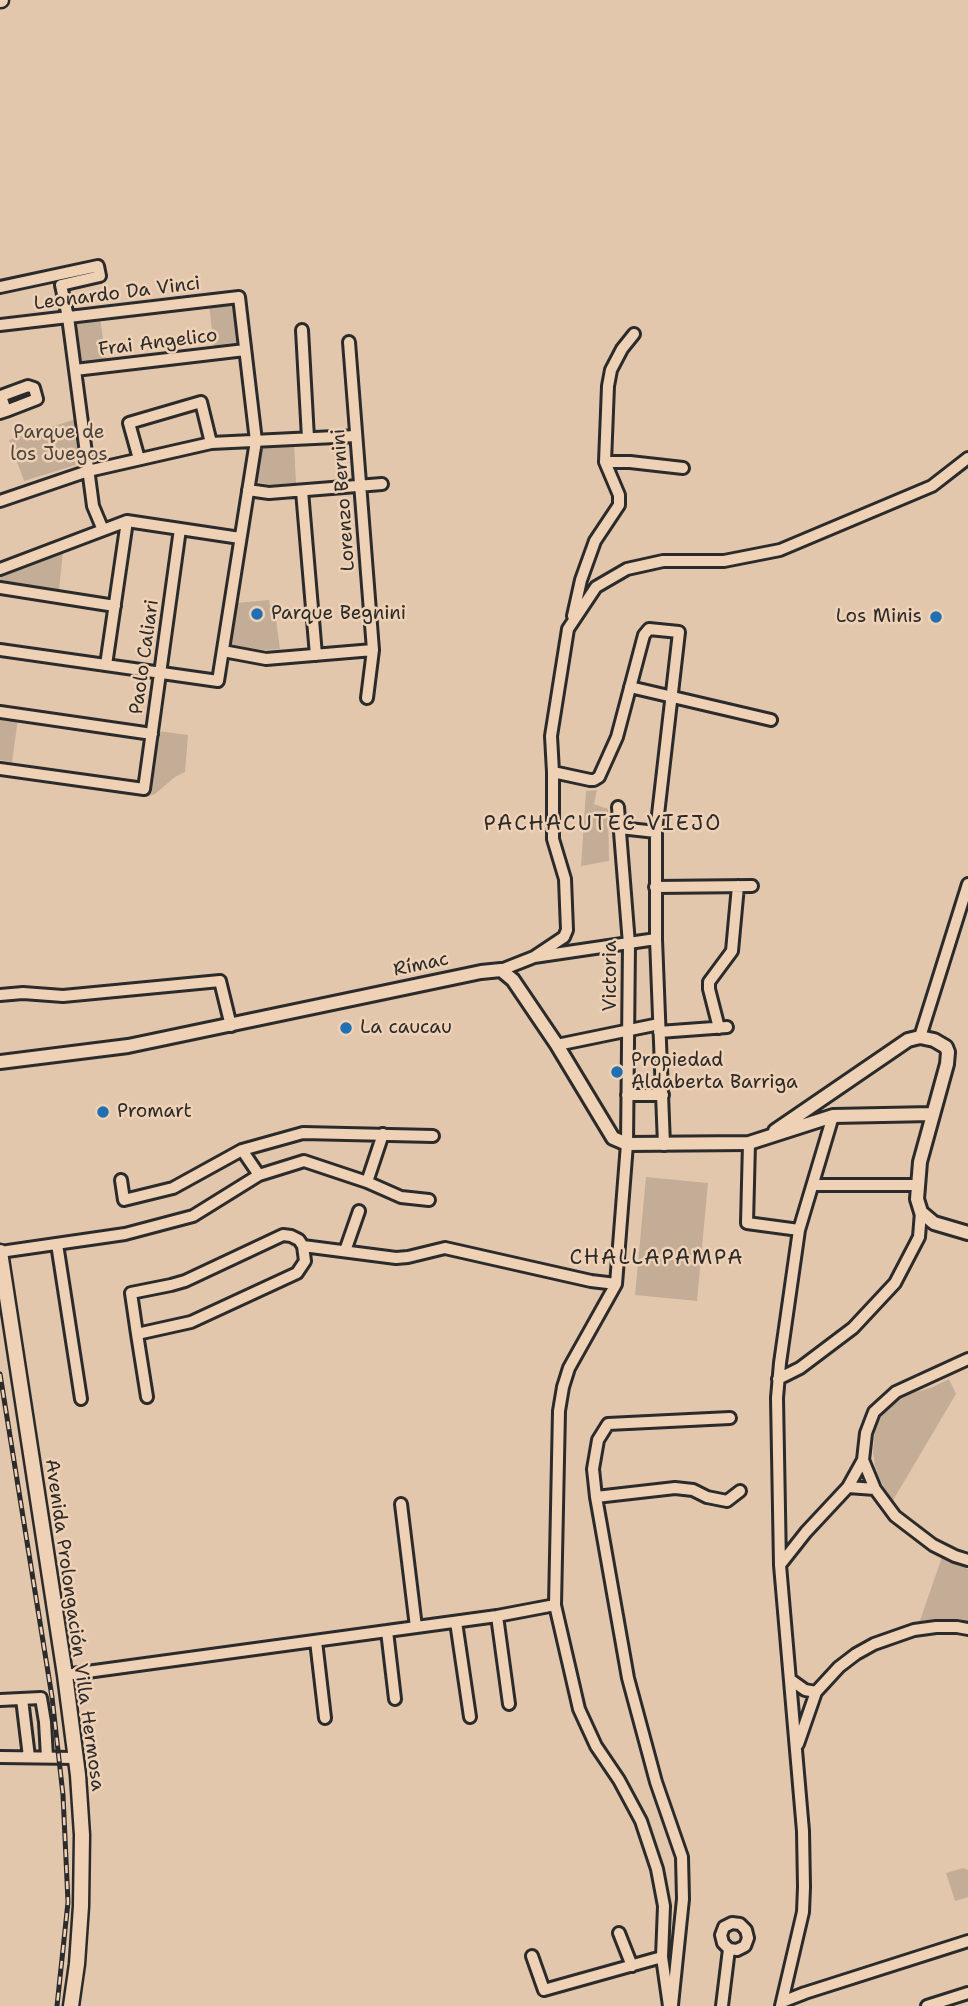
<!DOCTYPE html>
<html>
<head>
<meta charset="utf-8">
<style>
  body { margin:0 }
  canvas { display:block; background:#e3c7ad }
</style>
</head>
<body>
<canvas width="968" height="2006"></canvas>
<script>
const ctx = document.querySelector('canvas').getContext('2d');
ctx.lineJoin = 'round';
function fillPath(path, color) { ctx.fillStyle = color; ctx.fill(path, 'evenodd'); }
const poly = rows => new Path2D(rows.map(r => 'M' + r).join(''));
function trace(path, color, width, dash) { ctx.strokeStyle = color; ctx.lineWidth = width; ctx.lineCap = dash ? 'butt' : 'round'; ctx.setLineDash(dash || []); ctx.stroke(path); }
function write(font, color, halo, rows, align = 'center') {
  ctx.font = font + ' "Shantell Sans",sans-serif'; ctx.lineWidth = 5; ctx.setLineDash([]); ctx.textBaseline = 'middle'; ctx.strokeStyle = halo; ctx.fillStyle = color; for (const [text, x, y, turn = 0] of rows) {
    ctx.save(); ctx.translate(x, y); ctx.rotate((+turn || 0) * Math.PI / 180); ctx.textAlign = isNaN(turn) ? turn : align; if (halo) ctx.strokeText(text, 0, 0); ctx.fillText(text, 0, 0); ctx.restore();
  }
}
const green = poly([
  [236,301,241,344,214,347,209,305],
  [100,317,106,359,79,364,73,320],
  [76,419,82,463,24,481,9,440],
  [294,442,296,483,271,485,257,482,262,443],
  [63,552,59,590,0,580,0,576],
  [269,600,270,605,274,605,280,649,265,650,230,646,235,603],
  [0,717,18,719,12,762,0,760],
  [158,731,188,735,185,772,175,777,155,794,147,797,151,781],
  [597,790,594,804,608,809,609,861,581,866,586,791],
  [646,1177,708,1183,697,1301,635,1295],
  [949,1379,956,1394,892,1502,879,1478,875,1466,873,1452,875,1428,881,1415,894,1402,912,1393,933,1387],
  [942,1557,968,1569,968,1624,918,1626],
  [963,1868,968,1870,968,1897,955,1901,946,1873]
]);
const minor = poly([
  [0,287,98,266,100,276,61,285,68,317,93,506,103,530],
  [0,325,239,297,256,441,218,681,0,650],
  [302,330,308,438],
  [349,342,373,650,367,698],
  [75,370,245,350],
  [0,413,6,411,37,399,34,388,28,386,1,396,6,411],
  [139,459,129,423,201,402,211,443],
  [605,462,630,462,683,468],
  [248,490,269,493,382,484],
  [302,491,316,655],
  [0,501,88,471,211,443,356,436],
  [0,569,127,521,240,538],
  [0,588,115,606],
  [573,616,581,580,595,541,619,505,619,495,605,462,608,386,611,370,622,349,634,334],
  [223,651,266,659,373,650],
  [106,665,127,521],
  [630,687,771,720],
  [0,712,152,734],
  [0,769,144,789,180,529],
  [553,772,590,780,594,780,599,777,617,737,644,635,649,629,679,632,656,832,656,939,664,1145],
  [618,807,629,944,627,1144,616,1284,569,1368,563,1387,559,1411,555,1605,579,1709,596,1746,619,1780,641,1821,657,1869,664,1906,662,1957,669,2006],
  [620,828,656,832],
  [655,887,752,886],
  [534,957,564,937,567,930,565,879,553,839,553,772,551,736,568,629,596,587,627,569,663,561,724,561,780,550,932,486,968,458],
  [501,970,534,957,656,939],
  [0,995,23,993,63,996,220,981,231,1026],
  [719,1028,709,989,709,982,732,951,738,886],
  [659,1032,727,1027],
  [920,1037,968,884],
  [557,1045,659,1024],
  [627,1095,663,1095],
  [749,1143,747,1223,799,1230],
  [242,1150,259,1175],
  [121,1180,124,1200,173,1188,242,1150,303,1133,433,1136],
  [367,1182,383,1134],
  [813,1185,917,1185],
  [57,1244,81,1399],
  [303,1246,396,1258,408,1257,445,1248,591,1281,616,1284],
  [345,1251,359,1211],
  [0,1252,125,1234,193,1216,259,1175,304,1161,367,1182,401,1197,429,1200],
  [137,1334,191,1322,297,1273,305,1261,303,1246,299,1240,291,1236,283,1235,185,1281,171,1285,131,1293,137,1334,147,1397],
  [778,1379,800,1368,853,1328,895,1283,919,1237,921,1212],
  [863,1460,875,1489,895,1516,933,1545,955,1556,968,1560],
  [848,1487,875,1489],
  [596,1497,675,1488,693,1490,707,1497,727,1501,740,1491],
  [401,1504,416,1627],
  [780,1565,806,1532,848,1487,863,1460,866,1433,874,1412,896,1392,968,1359],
  [497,1616,509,1704],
  [456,1622,470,1717],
  [387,1631,395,1699],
  [316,1641,325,1718],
  [65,1675,497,1616,555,1605],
  [791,1680,805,1690,816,1692],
  [22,1699,29,1757],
  [0,1700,41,1698,45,1722,47,1757],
  [798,1744,816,1692,839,1667,856,1654,874,1644,914,1630,936,1627,957,1627,968,1629],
  [0,1757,76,1758],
  [619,1933,632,1966],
  [532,1956,544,1990,662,1957],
  [782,2002,805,1993,968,1941],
  [672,2005,683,1899,682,1857,656,1782,628,1678,596,1497,593,1469,598,1440,608,1424,730,1418],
  [722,2006,729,1949,723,1943,721,1935,724,1927,732,1923,740,1924,746,1930,748,1938,745,1946,737,1950,729,1949],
  [781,2006,803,1912,804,1887,803,1831,780,1565,777,1398,780,1363,799,1230,833,1116],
  [927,2006,968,1993]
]);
const tertiary = poly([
  [0,1062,128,1046,481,972,501,970,513,980,557,1045,613,1138,627,1144,749,1143,833,1116,932,1114],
  [775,1131,908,1040,920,1037,934,1040,946,1047,948,1052,947,1064,920,1162,917,1199,921,1212,934,1223,968,1233]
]);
const secondary = poly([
  [0,0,1,0],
  [0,1252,65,1675,78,1775,82,1835,81,1906,77,1964,71,2006]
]);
const rail = poly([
  [0,1374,52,1697,63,1795,68,1902,57,2006]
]);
const markers = [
  [257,614,7,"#1f6fb2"],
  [936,617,7,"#1f6fb2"],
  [346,1028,7,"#1f6fb2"],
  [617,1072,7,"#1f6fb2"],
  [103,1112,7,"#1f6fb2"]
];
const streetNames = [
  ["Leonardo Da Vinci",117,294,-7],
  ["Frai Angelico",158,343,-7],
  ["Lorenzo Bernini",344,500,-94],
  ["Paolo Caliari",145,657,-82],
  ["Rímac",421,965,-12],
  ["Victoria",611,976,-90],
  ["Avenida Prolongación Villa Hermosa",74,1625,82]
];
const parkNames = [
  ["Parque de",59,433],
  ["los Juegos",59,455]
];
const poiNames = [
  ["Parque Begnini",271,614],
  ["Los Minis",922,617,"right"],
  ["La caucau",360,1028],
  ["Propiedad",631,1061],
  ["Aldaberta Barriga",631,1083],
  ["Promart",117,1112]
];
const neighbourhoodNames = [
  ["PACHACUTEC VIEJO",603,825],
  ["CHALLAPAMPA",657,1259]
];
fillPath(green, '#c4ad97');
trace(minor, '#2b2b2b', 16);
trace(tertiary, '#2b2b2b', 18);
trace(secondary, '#2b2b2b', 19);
trace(minor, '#efd1b5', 10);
trace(tertiary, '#efd1b5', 12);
trace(secondary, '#efd1b5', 14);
trace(rail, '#2b2b2b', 5);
trace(rail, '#efd1b5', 2.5, [8]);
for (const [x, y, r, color] of markers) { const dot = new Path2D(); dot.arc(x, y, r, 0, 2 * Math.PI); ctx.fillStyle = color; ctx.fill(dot); trace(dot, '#efd1b5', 2.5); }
write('19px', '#2b2b2b', '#efd1b5', streetNames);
write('19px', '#4a4541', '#efd1b5', parkNames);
write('19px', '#2b2b2b', '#efd1b5', poiNames, 'left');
ctx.letterSpacing = '2px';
write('21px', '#2b2b2b', '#efd1b5', neighbourhoodNames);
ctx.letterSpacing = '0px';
</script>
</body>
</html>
